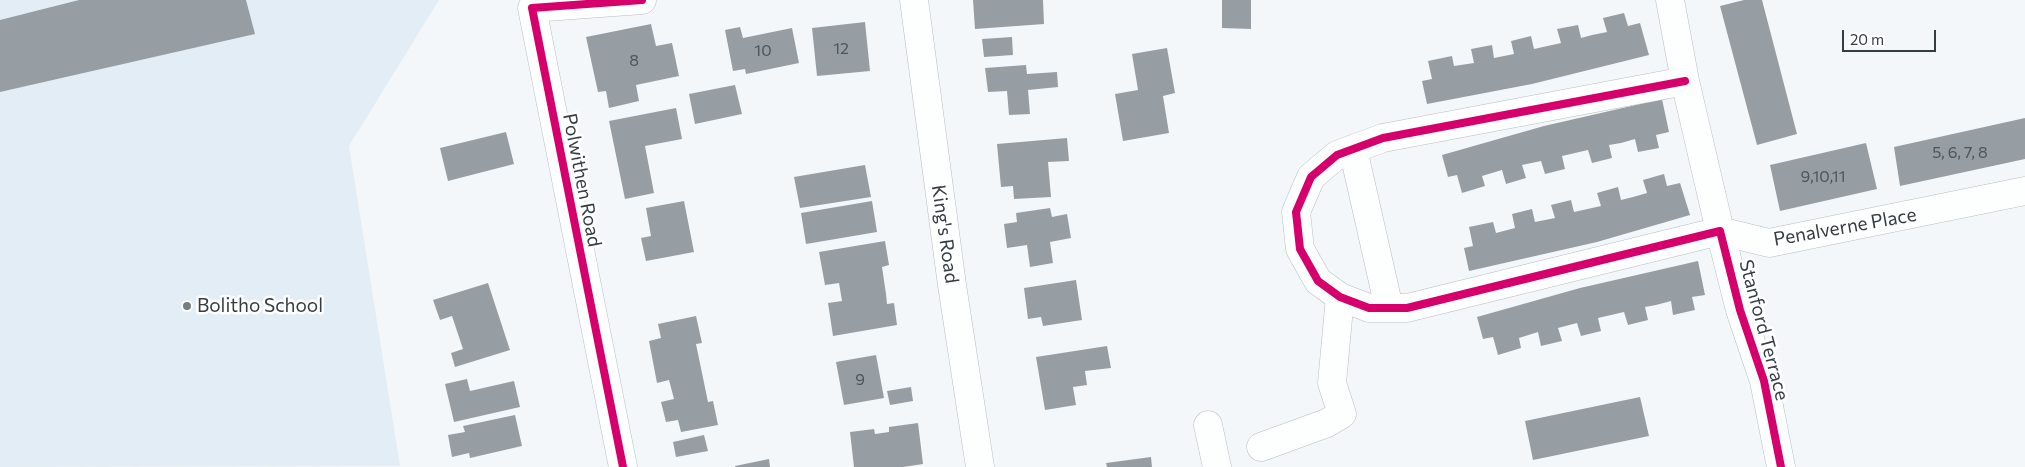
<!DOCTYPE html>
<html>
<head>
<meta charset="utf-8">
<style>
  body { margin:0 }
  #map { position:relative; width:2025px; height:467px; overflow:hidden; background:#f4f7fa; font-family:Commissioner,sans-serif }
  canvas { display:block }
  .scale { position:absolute; left:1842px; top:30px; width:94px; height:22px; box-sizing:border-box; border:2px solid #343d42; border-top:0; padding-left:6px; font-size:15px; line-height:18px; white-space:nowrap; color:#343d42; -webkit-text-stroke:4px #fff; paint-order:stroke }
</style>
</head>
<body>
<div id="map">
<canvas width="2025" height="467"></canvas>
<div class="scale">20 m</div>
</div>
<script>
const ctx = document.querySelector('canvas').getContext('2d');
ctx.lineJoin = 'round';
function fillPath(path, color) { ctx.fillStyle = color; ctx.fill(path, 'evenodd'); }
const poly = rows => new Path2D(rows.map(r => 'M' + r).join(''));
function trace(path, color, width, dash) { ctx.strokeStyle = color; ctx.lineWidth = width; ctx.lineCap = dash ? 'butt' : 'round'; ctx.setLineDash(dash || []); ctx.stroke(path); }
function write(font, color, halo, rows, align = 'center') {
  ctx.font = font + ' Commissioner,sans-serif'; ctx.lineWidth = 5; ctx.setLineDash([]); ctx.textBaseline = 'middle'; ctx.strokeStyle = halo; ctx.fillStyle = color; for (const [text, x, y, turn = 0] of rows) {
    ctx.save(); ctx.translate(x, y); ctx.rotate((+turn || 0) * Math.PI / 180); ctx.textAlign = isNaN(turn) ? turn : align; if (halo) ctx.strokeText(text, 0, 0); ctx.fillText(text, 0, 0); ctx.restore();
  }
}
const built = poly([
  [0,0,439,0,349,146,400,466,0,467]
]);
const building = poly([
  [79,0,246,0,255,34,0,92,0,20],
  [973,0,1043,0,1044,24,975,29],
  [1222,0,1251,0,1251,29,1222,28],
  [1744,0,1762,0,1797,134,1757,145,1720,6],
  [1624,13,1628,26,1640,23,1649,55,1532,84,1427,104,1422,81,1432,79,1428,61,1452,56,1454,66,1474,63,1471,49,1492,45,1494,58,1514,54,1511,41,1531,36,1534,49,1561,43,1557,29,1578,25,1581,38,1592,35,1607,32,1603,18],
  [865,22,870,71,817,76,812,28],
  [651,24,656,46,672,43,679,76,636,85,639,101,609,108,606,91,598,92,586,37],
  [740,27,743,38,792,28,799,63,746,74,745,69,733,71,725,30],
  [1012,37,1013,55,984,57,982,39],
  [1167,48,1175,93,1163,96,1169,133,1123,141,1115,94,1138,90,1132,54],
  [1026,65,1027,74,1057,72,1058,87,1028,90,1030,114,1009,115,1007,91,988,92,985,68],
  [735,85,742,114,695,124,689,94],
  [1662,99,1669,132,1656,135,1659,148,1638,152,1635,139,1621,143,1609,145,1612,158,1592,163,1588,150,1562,156,1565,169,1545,174,1541,161,1522,165,1526,178,1506,184,1502,170,1482,176,1485,186,1462,193,1457,175,1448,177,1442,155,1544,126],
  [676,108,682,139,645,146,654,193,625,199,609,121],
  [2025,118,2025,159,1900,186,1894,147],
  [506,132,514,164,448,181,440,148],
  [1067,138,1069,161,1048,162,1051,197,1014,199,1013,186,1001,187,997,144],
  [1866,143,1877,189,1780,211,1770,165],
  [865,165,871,197,800,208,794,177],
  [1664,174,1667,186,1680,183,1690,215,1597,242,1469,271,1464,248,1473,246,1469,227,1493,222,1496,233,1515,228,1512,214,1532,209,1535,222,1555,218,1551,205,1571,200,1574,212,1601,206,1597,193,1618,187,1621,200,1633,197,1647,193,1643,180],
  [684,201,694,252,646,261,641,238,651,236,646,208],
  [872,201,877,232,806,244,801,213],
  [1050,208,1052,217,1067,214,1071,238,1050,242,1053,263,1030,267,1027,245,1007,248,1004,224,1017,222,1016,213],
  [885,241,889,265,882,267,886,294,887,304,894,303,897,325,833,336,828,303,842,301,839,283,825,285,819,252],
  [1698,261,1705,295,1692,297,1695,310,1673,315,1671,301,1656,305,1645,307,1648,320,1628,325,1624,312,1598,318,1601,331,1581,336,1577,323,1558,328,1562,341,1541,346,1538,332,1519,338,1521,348,1498,355,1493,337,1483,339,1477,317,1580,288],
  [1076,280,1082,320,1043,326,1041,317,1028,319,1024,288],
  [488,283,510,350,455,367,451,353,463,349,452,316,440,320,433,300],
  [696,316,702,343,696,344,708,402,713,401,718,425,681,432,678,420,666,422,661,402,674,399,669,380,657,383,649,341,661,338,658,324],
  [1107,346,1111,368,1085,371,1087,385,1073,387,1076,405,1045,410,1036,357],
  [876,355,884,398,844,405,836,362],
  [467,379,470,391,514,381,520,407,454,422,445,384],
  [911,387,913,401,890,405,887,391],
  [1640,397,1649,436,1533,460,1525,421],
  [515,415,522,446,470,458,469,453,452,457,448,435,465,432,463,426],
  [918,423,923,464,903,467,854,467,850,432,874,429,875,434,889,432,889,427],
  [704,435,708,451,676,457,673,442],
  [1151,457,1152,467,1107,467,1106,463],
  [769,459,770,467,735,467,735,466]
]);
const minor = poly([
  [914,0,952,285,980,467],
  [1670,0,1685,81,1720,231,1769,243,2025,191],
  [1685,81,1383,138,1337,155,1311,177,1296,212,1300,249,1318,281,1340,297,1369,308,1407,308,1720,231,1740,310,1764,381,1781,467],
  [1353,149,1389,308],
  [1208,425,1217,467],
  [1261,447,1327,423,1342,414,1332,383,1340,297],
  [623,467,532,8,642,0]
]);
const cycleway = poly([
  [1685,81,1383,138,1337,155,1311,177,1296,212,1300,249,1318,281,1340,297,1369,308,1407,308,1720,231,1740,310,1764,381,1781,467],
  [623,467,532,8,642,0]
]);
const markers = [
  [187,306,5,"#777e82"]
];
const numberNames = [
  ["12",841,49],
  ["10",763,51],
  ["8",634,61],
  ["5, 6, 7, 8",1960,153],
  ["9,10,11",1823,177],
  ["9",860,380]
];
const streetNames = [
  ["Polwithen Road",582,180,79],
  ["Penalverne Place",1845,227,-10],
  ["King's Road",945,234,82],
  ["Stanford Terrace",1764,330,75]
];
const poiNames = [
  ["Bolitho School",197,306]
];
fillPath(built, '#e3edf5');
fillPath(building, '#969ea4');
trace(minor, '#b8bdc0', 29);
trace(minor, '#fdfefe', 28);
trace(cycleway, '#d6006c', 8);
for (const [x, y, r, color] of markers) { const dot = new Path2D(); dot.arc(x, y, r, 0, 2 * Math.PI); ctx.fillStyle = color; ctx.fill(dot); trace(dot, '#fff', 2); }
write('16px', '#4c555a', null, numberNames);
write('19px', '#343d42', '#fff', streetNames);
write('19px', '#343d42', '#fff', poiNames, 'left');
</script>
</body>
</html>
